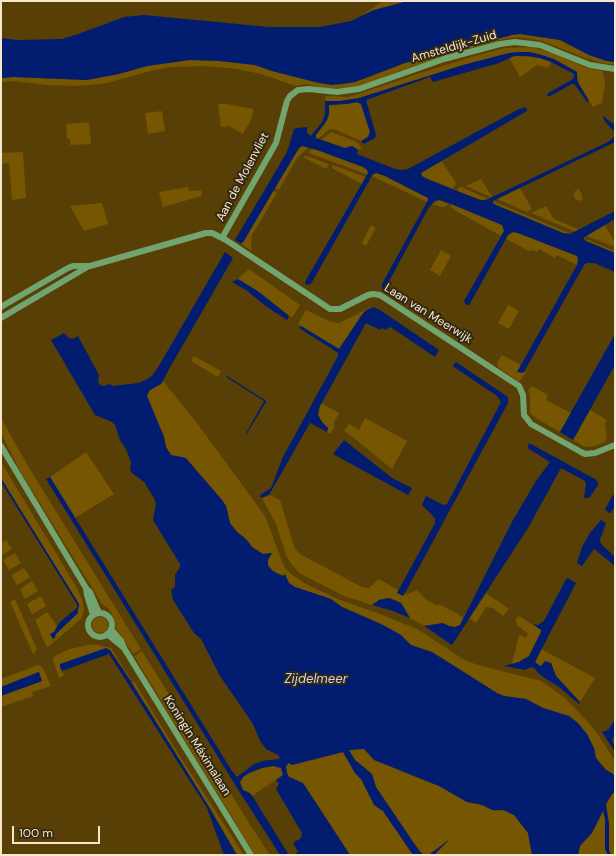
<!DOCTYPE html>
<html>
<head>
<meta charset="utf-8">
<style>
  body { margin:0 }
  #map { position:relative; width:616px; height:856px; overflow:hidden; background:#573f06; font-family:"DM Sans",sans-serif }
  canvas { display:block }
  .frame { position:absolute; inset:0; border:2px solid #f4e7cc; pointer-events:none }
  .scale { position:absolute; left:12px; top:826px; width:88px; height:18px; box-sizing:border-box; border:2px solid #f4e7cc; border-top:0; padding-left:5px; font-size:12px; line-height:14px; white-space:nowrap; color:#f4e7cc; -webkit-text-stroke:3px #332813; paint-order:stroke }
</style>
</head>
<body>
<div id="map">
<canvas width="616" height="856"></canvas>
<div class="frame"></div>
<div class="scale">100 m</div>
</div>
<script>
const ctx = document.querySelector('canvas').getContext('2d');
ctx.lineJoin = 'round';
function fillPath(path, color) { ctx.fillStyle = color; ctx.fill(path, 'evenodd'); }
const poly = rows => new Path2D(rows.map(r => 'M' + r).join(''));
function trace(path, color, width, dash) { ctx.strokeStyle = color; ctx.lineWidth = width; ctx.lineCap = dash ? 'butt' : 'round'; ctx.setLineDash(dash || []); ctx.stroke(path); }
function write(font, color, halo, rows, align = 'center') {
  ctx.font = font + ' "DM Sans",sans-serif'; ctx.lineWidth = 4; ctx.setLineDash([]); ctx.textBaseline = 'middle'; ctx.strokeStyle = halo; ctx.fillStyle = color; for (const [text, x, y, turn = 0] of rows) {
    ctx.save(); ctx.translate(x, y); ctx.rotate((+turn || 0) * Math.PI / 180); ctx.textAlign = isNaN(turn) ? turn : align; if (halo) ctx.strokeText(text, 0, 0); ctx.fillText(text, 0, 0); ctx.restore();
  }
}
const green = poly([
  [383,1,408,1,374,10,362,15],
  [520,34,560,40,589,55,607,61,615,62,615,65,602,63,585,58,542,41,519,37,504,39,486,44,399,71,365,85,351,89,339,90,319,87,306,84,296,86,261,74,237,69,206,66,171,67,150,71,107,83,80,86,46,85,14,81,1,82,1,78,14,77,87,80,119,74,147,66,190,60,219,61,255,65,272,71,319,83,355,82,405,63,512,35],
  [532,47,553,53,587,68,603,71,605,83,602,103,593,107,579,84,577,74,554,59,529,52,518,52,509,53,463,65,359,98,340,101,325,101,326,96,347,97,358,94,417,74,478,55,505,48],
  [518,56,540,58,551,62,548,68,537,65,520,77,509,57],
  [357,102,361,104,370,132,367,137,361,141,336,130,329,129,318,139,316,138,316,135,325,124,329,114,329,105,347,104],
  [218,104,227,104,253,109,252,118,243,134,229,126,221,127],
  [162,111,165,131,148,134,145,113],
  [89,122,91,144,70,145,70,139,67,139,66,124],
  [331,132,357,142,362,148,358,150,352,146,345,148,321,140],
  [302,146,309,147,297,158,279,190,275,188,299,148],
  [313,148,363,167,367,170,368,173,368,175,309,153,309,152],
  [23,152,26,198,12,200,9,163,1,164,1,153],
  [305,156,307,156,329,164,326,169,303,157],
  [441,160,456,183,453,189,422,176,421,173,423,171],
  [333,165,366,177,362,184,332,168],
  [376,173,385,176,424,196,428,198,427,202,372,176],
  [481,179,493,198,466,186],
  [188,187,189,191,201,190,202,196,163,207,159,192],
  [461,187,488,199,481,200,457,191,458,188],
  [520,188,532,209,527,212,497,199],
  [579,189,582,195,582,200,579,201,575,199,574,195,575,191],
  [273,191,277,193,252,235,251,240,252,251,241,244],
  [439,200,448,203,447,206,442,207,432,204],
  [493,201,571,234,563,233,496,205,493,203],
  [102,203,108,224,84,231,70,206],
  [451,204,502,225,504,231,501,236,456,211,451,207],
  [546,206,554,219,580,230,576,232,531,213],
  [604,224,615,242,615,244,613,246,586,236],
  [371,225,376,228,366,246,362,243],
  [513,232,518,233,577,256,578,259,577,265,557,255,555,258,539,249,537,252,532,250,529,251,506,239,508,235],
  [583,238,615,251,615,253,586,241],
  [441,250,451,256,440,276,430,270],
  [249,269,300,305,292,318,259,292,238,279],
  [508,305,519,311,509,329,498,323],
  [371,307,374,307,380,310,373,307,365,311,339,349,298,324,306,310,331,322,339,323],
  [502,355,521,365,517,372,524,372,525,370,525,374,519,382,498,367,497,363],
  [194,356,221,371,218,377,191,361],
  [163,381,194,419,265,516,282,561,284,566,291,574,304,583,338,599,380,614,417,629,466,661,482,666,541,681,564,697,587,721,597,733,615,761,615,775,606,770,596,758,594,748,591,743,569,716,543,708,526,699,504,696,497,693,432,652,410,645,401,635,381,624,342,607,331,599,295,587,289,583,284,576,273,571,268,565,267,560,271,553,263,554,252,547,246,539,237,532,230,523,226,506,222,500,181,457,171,455,166,447,164,437,147,396,150,390,161,384],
  [532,386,548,395,546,400,571,413,560,432,536,418,530,413,530,395,528,390],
  [321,403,339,413,333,425,335,426,330,434,327,432,328,428,322,422,318,415],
  [590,410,607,420,605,424,607,437,605,442,591,447,583,446,573,440],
  [1,418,28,466,141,649,133,654,116,628,115,620,108,608,102,604,20,471,1,433],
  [365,418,407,441,392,469,355,439,344,431,349,424,359,430],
  [86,452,114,494,75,518,50,477],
  [1,462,77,588,83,602,84,611,81,619,48,647,46,646,35,620,47,612,57,626,54,632,50,634,53,639,55,638,56,634,79,609,78,604,1,480],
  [269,495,280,500,295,549,300,554,362,587,369,588,379,579,398,590,397,593,403,595,406,591,405,594,406,595,417,590,425,599,438,606,439,604,458,614,463,618,460,625,455,627,449,626,443,623,424,626,410,618,403,606,398,601,389,598,379,600,372,605,344,596,299,573,292,565,286,555,276,524,262,498],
  [6,540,12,549,1,556,1,543],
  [15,553,21,563,9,570,3,560],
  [24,568,30,577,17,585,11,575],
  [32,581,38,591,25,599,20,589],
  [486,593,509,609,503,616,493,608,486,607,476,623,469,618],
  [41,596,46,606,32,614,27,604],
  [15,599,37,649,35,651,36,653,33,654,10,602],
  [519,616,541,630,541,632,529,656,519,662,512,664,518,639,520,635,526,638,528,634,518,626,516,622,516,619],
  '92 625a8 8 0 1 1 16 0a8 8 0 1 1-16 0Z',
  [93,644,111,648,131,680,130,680,110,650,60,667,64,675,59,678,53,660,53,657,69,649],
  [541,649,595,678,580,702,556,676,551,663,545,661,542,665,539,666,535,662],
  [142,651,251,826,270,855,255,855,134,656],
  [38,665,43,668,51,686,32,692,33,696,1,707,1,696,42,681,38,672,1,687,1,679],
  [134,681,178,753,244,855,237,855,209,807,131,683],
  [359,749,364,749,368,752,401,771,439,786,467,802,478,804,495,811,503,810,514,815,528,833,532,855,434,855,448,840,430,854,423,854,413,842,382,796,376,787,372,774,355,760,349,750],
  [343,752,355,773,361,779,378,808,383,811,413,855,350,855,303,783,289,777,287,774,286,766,289,763,292,764],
  [273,766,281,768,283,775,252,796,249,792,243,790,240,782,243,777,249,773,262,768],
  [615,792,615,855,611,855,609,850,609,824,606,804,612,794],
  [603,810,605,819,605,849,608,855,578,855,580,846]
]);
const water = poly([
  [408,1,603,1,611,3,612,1,615,1,615,62,607,61,589,55,560,40,520,34,512,35,405,63,355,82,343,84,332,85,319,83,272,71,255,65,219,61,190,60,147,66,119,74,87,80,14,77,1,78,1,38,17,40,62,39,78,34,124,17,144,15,269,27,320,27,351,21,374,10],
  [518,52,529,52,542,55,554,59,577,72,577,80,579,84,589,101,587,102,575,85,572,84,550,96,547,96,548,93,573,79,574,74,551,62,540,58,529,56,514,56,499,63,433,82,430,77,366,100,376,135,375,138,364,144,361,141,368,137,370,132,361,104,357,102,347,104,329,105,329,114,327,120,316,135,316,138,345,148,352,146,358,150,357,154,395,169,403,170,408,169,519,109,526,107,527,111,421,173,422,176,427,179,480,200,486,200,608,142,615,136,615,142,493,201,493,203,496,205,563,233,570,234,615,211,615,219,583,238,586,241,615,253,615,272,594,263,587,263,584,265,524,372,522,373,517,372,577,265,578,259,577,256,518,233,513,232,508,235,473,298,469,305,466,305,464,301,504,231,503,227,502,225,451,204,439,200,435,201,429,207,385,289,382,289,382,284,428,200,428,198,424,196,385,176,376,173,373,174,311,284,306,285,305,282,306,280,368,173,367,170,363,167,317,150,302,146,299,148,275,188,244,241,241,244,235,240,287,152,294,129,297,128,307,127,307,133,311,136,322,122,325,114,325,101,340,101,359,98,463,65,509,53],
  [603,116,615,125,615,132,607,124,603,118],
  [225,252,233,258,168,371,163,381,161,384,150,390,148,393,147,396,164,437,166,447,171,455,186,458,222,500,226,506,230,523,237,532,246,539,252,547,263,554,272,553,268,560,268,566,273,571,278,574,283,576,285,574,289,583,295,587,331,599,342,607,381,624,401,635,411,645,432,652,497,693,504,696,526,699,543,708,569,716,578,723,587,734,594,748,596,758,606,770,615,775,615,792,612,794,606,804,609,824,609,850,611,855,608,855,605,849,605,819,603,811,592,833,580,846,578,855,532,855,528,833,514,815,503,810,492,810,483,805,467,802,439,786,374,760,364,749,349,750,355,760,372,774,376,787,382,796,420,852,423,854,430,854,450,839,434,855,413,855,383,811,374,805,361,779,355,773,343,752,292,765,289,763,286,766,287,773,289,777,303,783,350,855,294,855,298,852,293,843,301,838,302,833,276,789,279,784,276,780,283,775,281,768,273,766,262,768,249,773,243,777,240,782,243,790,251,794,289,855,280,855,239,791,46,479,50,477,232,771,237,777,254,764,263,761,278,759,280,758,278,755,266,749,260,741,253,724,220,676,201,639,194,633,173,600,171,590,175,587,175,575,180,567,180,564,153,520,156,504,154,498,144,482,132,473,130,470,131,463,126,449,120,440,115,425,112,422,95,415,51,340,64,333,69,338,73,339,78,336,99,375,98,380,99,384,103,386,110,384,112,386,139,383,147,379,152,376,160,364],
  [238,279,259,292,289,316,287,320,267,307,246,290,232,282],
  [373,307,380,310,439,350,435,357,392,328,389,327,386,330,382,328,380,330,366,323,319,408,318,415,322,422,328,428,327,432,310,423,269,495,261,498,260,495,271,488,283,457,338,356,338,353,299,328,301,326,339,349,361,316,365,311],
  [615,334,615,365,573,440,560,432],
  [456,362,508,397,508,403,405,593,403,596,397,593,435,523,435,518,422,505,426,496,443,505,447,504,501,402,497,396,454,367,453,365],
  [227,376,265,400,266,402,246,435,245,435,264,401,226,377],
  [344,440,392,478,412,488,408,495,333,454],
  [529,443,595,479,598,482,598,485,590,497,587,498,584,498,586,483,585,481,561,468,528,528,452,645,424,626,443,623,449,626,455,627,460,625,462,621,513,520,536,481,550,462,529,449,528,447],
  [615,494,615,505,611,513,609,513,605,509,613,495],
  [601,520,606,523,600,540,601,544,615,557,615,566,594,549,582,566,577,563,582,547,590,533],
  [568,578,576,583,535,662,540,666,542,665,545,661,551,663,556,676,580,702,579,704,559,687,540,675,535,669,531,667,525,670,504,666,519,662,529,656,541,632,541,630,533,624,538,625,544,621,566,579],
  [389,598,401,603,410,618,393,611,372,605,379,600],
  [78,607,78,613,56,634,54,639,53,639,50,634,54,632,60,622],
  [106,648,110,650,130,680,209,807,237,855,224,855,207,808,109,654,62,671,60,667,60,664],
  [39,672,42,681,1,696,1,687],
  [615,720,615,733,612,741,615,746,615,752,602,732,608,730]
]);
const stream = poly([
  [1,480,78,604,78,607]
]);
const minor = poly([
  [222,238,276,143,287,101,290,96,298,90,309,89,337,92,359,89,444,59,500,44,515,42,540,45,590,65,615,69],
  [1,307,68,268,73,266,90,266,206,233,212,233,226,240,330,309,340,309,368,295,373,294,380,295,519,386,523,395,524,415,531,424,581,452,585,454,595,453,615,445],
  [1,318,89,266],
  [1,446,86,588,90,592,99,613],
  [86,588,87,595,93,615],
  '88 625a12 12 0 1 1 24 0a12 12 0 1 1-24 0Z',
  [111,629,121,641,124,648,251,855],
  [107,634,124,648]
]);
const streetNames = [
  ["Amsteldijk-Zuid",454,47,-16],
  ["Aan de Molenvliet",243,177,-62],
  ["Laan van Meerwijk",428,314,32],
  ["Koningin Máximalaan",197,746,58]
];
const waterNames = [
  ["Zijdelmeer",316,680]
];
fillPath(green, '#765600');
fillPath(water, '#021d70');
trace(stream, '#021d70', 2);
trace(minor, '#72a470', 6);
write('12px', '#f4e7cc', '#332813', streetNames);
write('italic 13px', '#c9d5ed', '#332813', waterNames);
</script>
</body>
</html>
